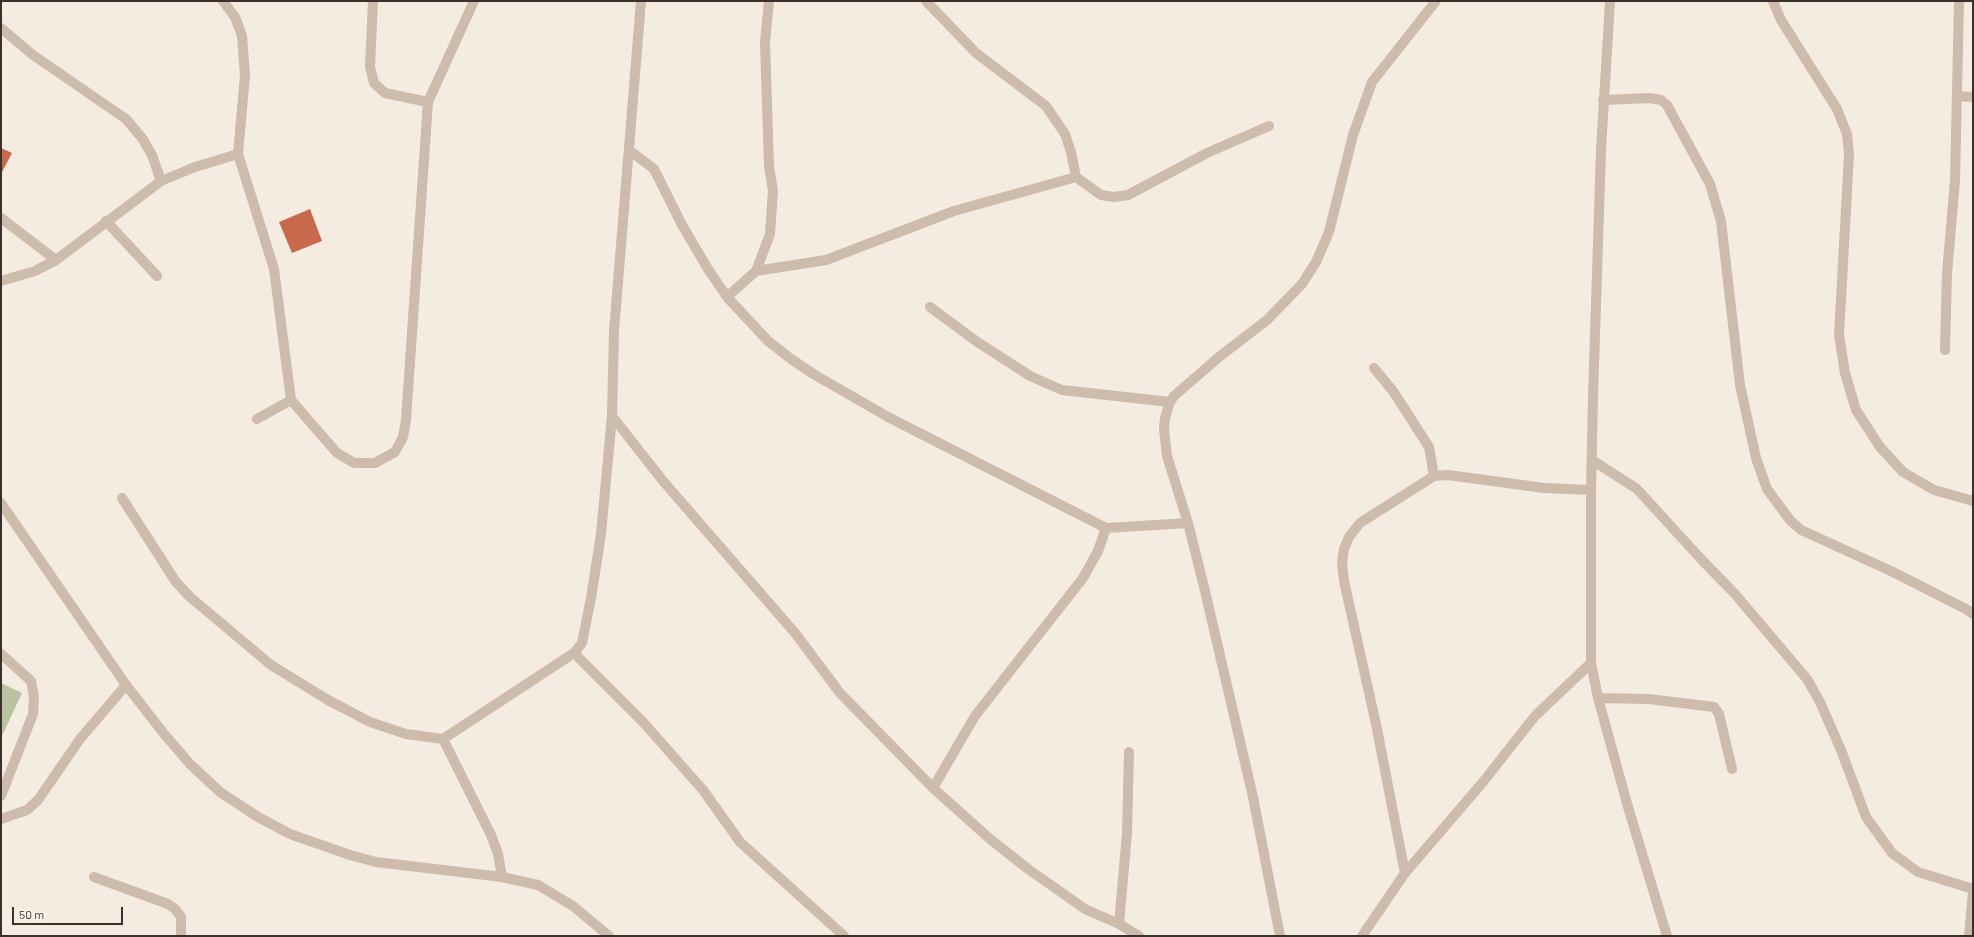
<!DOCTYPE html>
<html>
<head>
<meta charset="utf-8">
<style>
  body { margin:0 }
  #map { position:relative; width:1974px; height:937px; overflow:hidden; background:#f4ebe1; font-family:Barlow,sans-serif }
  canvas { display:block }
  .frame { position:absolute; inset:0; border:2px solid #3b302b; pointer-events:none }
  .scale { position:absolute; left:12px; top:907px; width:111px; height:18px; box-sizing:border-box; border:2px solid #3b302b; border-top:0; padding-left:5px; font-size:12px; line-height:14px; white-space:nowrap; color:#3b302b; -webkit-text-stroke:3px #fbf5ee; paint-order:stroke }
</style>
</head>
<body>
<div id="map">
<canvas width="1974" height="937"></canvas>
<div class="frame"></div>
<div class="scale">50 m</div>
</div>
<script>
const ctx = document.querySelector('canvas').getContext('2d');
ctx.lineJoin = 'round';
function fillPath(path, color) { ctx.fillStyle = color; ctx.fill(path, 'evenodd'); }
const poly = rows => new Path2D(rows.map(r => 'M' + r).join(''));
function trace(path, color, width, dash) { ctx.strokeStyle = color; ctx.lineWidth = width; ctx.lineCap = dash ? 'butt' : 'round'; ctx.setLineDash(dash || []); ctx.stroke(path); }
const green = poly([
  [1,683,22,693,1,738]
]);
const building = poly([
  [1,148,12,153,1,174],
  [310,209,322,241,292,253,279,222]
]);
const minor = poly([
  [223,1,235,17,242,36,245,75,238,154],
  [373,1,370,67,374,83,385,93,428,102],
  [641,1,614,331,612,416,663,481,795,633,840,693,933,788,990,839,1028,869,1085,909,1119,924,1139,936],
  [926,1,976,53,1046,106,1065,134,1071,152,1076,177,1101,195,1114,197,1128,195,1207,153,1269,126],
  [1610,1,1601,150,1593,397,1591,490,1591,663,1598,698,1628,807,1667,936],
  [1773,1,1781,20,1837,109,1847,134,1849,155,1839,335,1845,373,1856,410,1880,447,1903,472,1934,490,1973,501],
  [1,28,33,55,126,119,142,138,152,155,161,181],
  [1957,96,1973,97],
  [1603,100,1650,98,1661,100,1667,105,1710,184,1721,221,1740,385,1756,458,1767,489,1790,520,1801,530,1891,571,1966,609,1973,614],
  [629,150,654,169,682,225,708,269,727,297,768,341,791,359,815,375,888,417,1106,528,1188,523,1167,456,1164,429,1165,418,1170,402,1174,396,1219,357,1267,320,1302,284,1316,262,1329,232,1353,135,1372,82,1436,1],
  [1,218,56,260],
  [106,221,157,276],
  [756,271,826,260,954,211,1076,177],
  [1,281,35,271,56,260,161,181,195,167,238,154,274,269,291,400,337,453,354,463,375,463,395,452,403,437,406,420,428,102,474,1],
  [727,297,756,271,770,234,773,191,769,166,765,42,769,1],
  [930,307,976,341,1030,376,1062,390,1170,402],
  [1945,350,1947,273,1955,181,1959,1],
  [1374,368,1393,391,1429,447,1434,476],
  [257,419,291,400],
  [1592,460,1637,489,1701,559,1735,594,1807,679,1820,702,1841,750,1866,817,1892,853,1918,872,1973,889],
  [122,498,176,582,190,597,271,665,328,700,370,722,406,734,443,739,574,653,582,643,591,598,601,534,612,416],
  [1,503,126,685,165,735,190,764,220,792,258,817,290,834,350,855,376,862,502,877,498,854,491,835,443,739],
  [1188,523,1205,591,1253,797,1280,936],
  [574,653,643,722,703,790,740,842,844,936],
  [1,654,31,681,34,697,33,714,1,796],
  [1598,698,1649,699,1714,707,1719,714,1732,769],
  [933,788,975,716,1083,578,1098,551,1106,528],
  [1,819,27,810,38,800,80,739,126,685],
  [1405,873,1376,724,1344,581,1342,563,1344,549,1349,537,1360,523,1434,476,1448,475,1544,488,1591,490],
  [94,877,168,904,175,909,181,917,181,936],
  [502,877,538,885,573,906,609,936],
  [1119,924,1127,833,1129,752],
  [1362,936,1405,873,1483,782,1535,716,1591,663],
  [1969,936,1973,892]
]);
fillPath(green, '#b8c4a0');
fillPath(building, '#c8694b');
trace(minor, '#cdbbac', 10);
</script>
</body>
</html>
